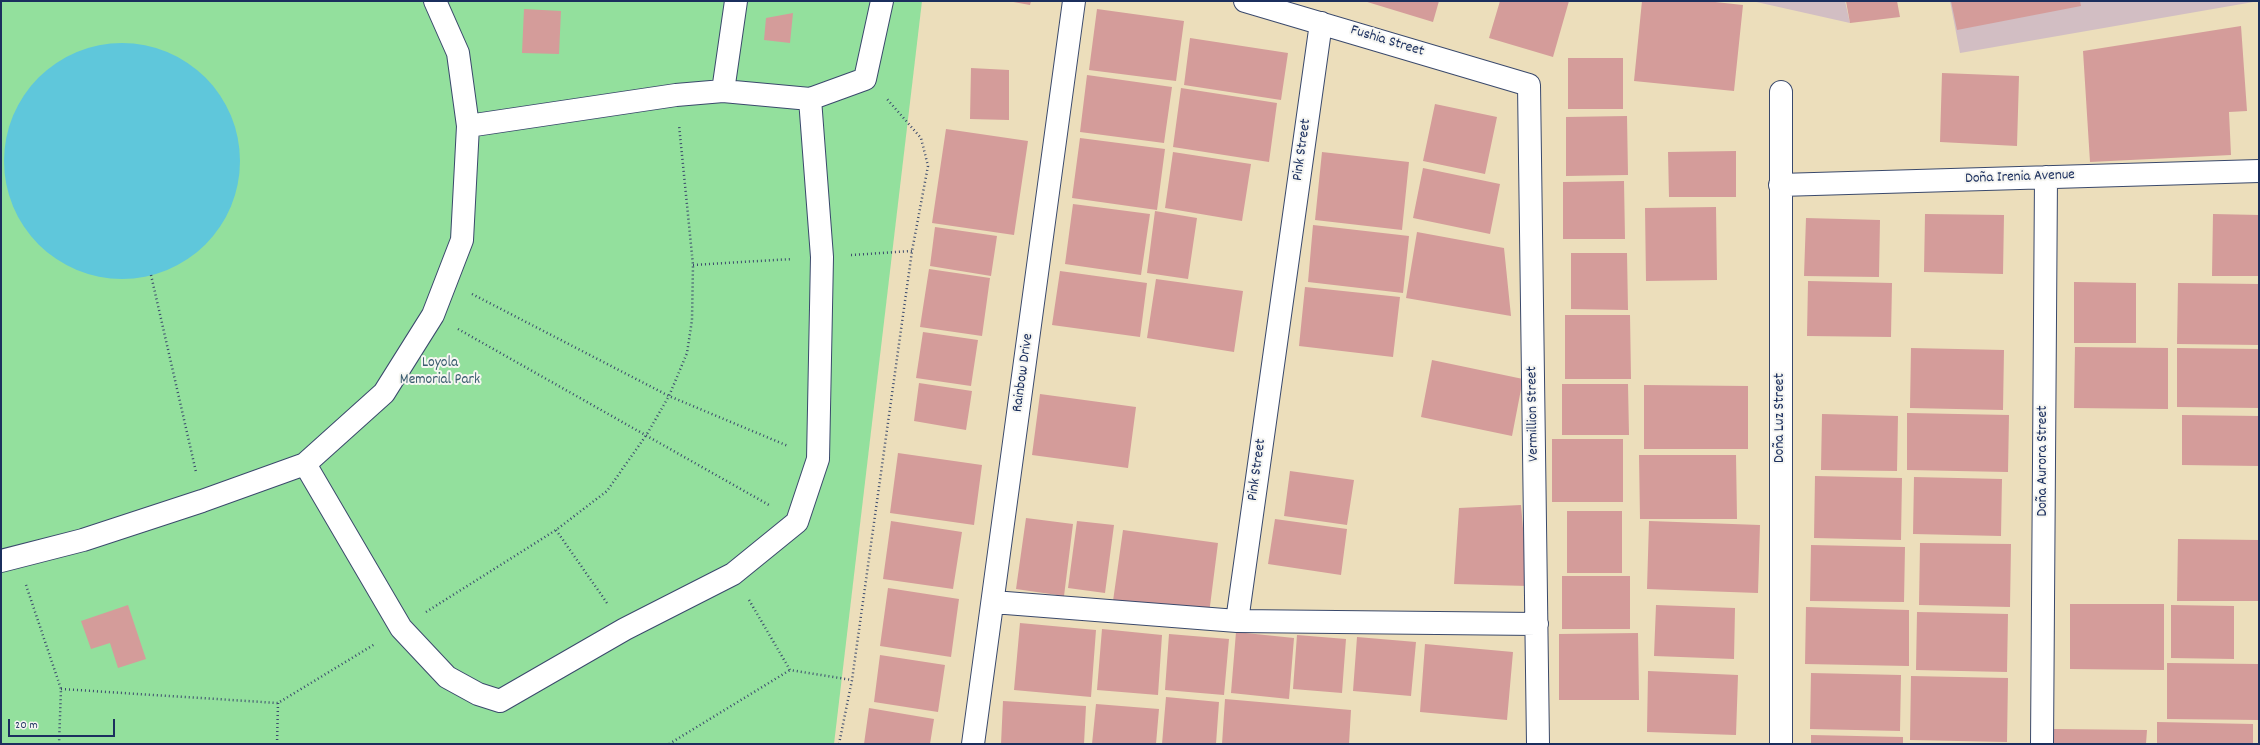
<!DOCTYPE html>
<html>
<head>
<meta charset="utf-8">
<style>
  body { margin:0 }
  #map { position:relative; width:2260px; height:745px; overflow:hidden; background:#ecdebb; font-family:Dekko,sans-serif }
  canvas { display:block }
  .frame { position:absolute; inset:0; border:2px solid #1b2f5e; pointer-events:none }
  .scale { position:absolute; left:8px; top:719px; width:107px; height:18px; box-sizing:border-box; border:2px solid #1b2f5e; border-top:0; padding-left:5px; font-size:12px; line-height:14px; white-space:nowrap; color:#1b2f5e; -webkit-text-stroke:3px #f6f6f2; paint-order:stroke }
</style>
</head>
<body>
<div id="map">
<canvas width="2260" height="745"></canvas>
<div class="frame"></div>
<div class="scale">20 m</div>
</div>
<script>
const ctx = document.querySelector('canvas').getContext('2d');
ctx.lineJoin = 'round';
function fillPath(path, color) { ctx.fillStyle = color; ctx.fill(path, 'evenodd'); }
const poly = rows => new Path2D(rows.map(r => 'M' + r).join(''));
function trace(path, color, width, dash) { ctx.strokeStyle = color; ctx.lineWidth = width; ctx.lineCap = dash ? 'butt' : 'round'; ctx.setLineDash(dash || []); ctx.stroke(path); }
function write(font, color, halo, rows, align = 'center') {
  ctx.font = font + ' Dekko,sans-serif'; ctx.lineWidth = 4; ctx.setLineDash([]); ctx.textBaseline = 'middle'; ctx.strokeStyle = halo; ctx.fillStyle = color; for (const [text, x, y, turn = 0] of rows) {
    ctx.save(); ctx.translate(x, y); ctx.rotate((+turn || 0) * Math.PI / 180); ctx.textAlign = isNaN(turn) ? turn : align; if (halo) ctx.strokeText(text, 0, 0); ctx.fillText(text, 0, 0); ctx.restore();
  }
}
const industrial = poly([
  [1752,1,1845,1,1850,23],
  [1950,1,2259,1,1960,53]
]);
const green = poly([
  [1,1,922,1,834,744,1,744]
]);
const water = poly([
  '4 161a118 118 0 1 1 236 0a118 118 0 1 1-236 0Z'
]);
const building = poly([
  [1008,1,1031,1,1030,5],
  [1364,1,1439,1,1433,22],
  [1500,1,1569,1,1553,57,1489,38],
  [1642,1,1706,1,1743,5,1734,91,1634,81],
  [1846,1,1897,1,1900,17,1850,23],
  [1951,1,2080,1,2081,6,1957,30],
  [524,9,561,11,559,54,522,53],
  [1097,9,1184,21,1176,81,1089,70],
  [793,13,790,43,764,40,766,18],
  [2241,26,2247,111,2229,112,2231,155,2090,162,2083,51],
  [1190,38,1288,53,1281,100,1184,85],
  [1568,58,1623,58,1623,109,1568,109],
  [971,68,1009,70,1009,120,970,119],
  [1942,73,2019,76,2017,146,1940,142],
  [1087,75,1172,87,1164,143,1080,132],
  [1181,88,1277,103,1269,162,1173,147],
  [1435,104,1497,117,1485,174,1423,161],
  [1627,116,1628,175,1566,176,1566,117],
  [946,129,1028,141,1014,235,932,223],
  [1080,138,1165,149,1157,210,1072,198],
  [1736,151,1736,197,1669,197,1668,152],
  [1173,152,1251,164,1242,221,1165,208],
  [1322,152,1409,162,1402,230,1315,220],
  [1423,168,1500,184,1490,234,1413,218],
  [1624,181,1625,239,1563,239,1563,182],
  [1073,204,1150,214,1141,275,1065,264],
  [1716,207,1717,280,1646,281,1645,208],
  [1155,211,1197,218,1188,279,1147,273],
  [1925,214,2004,215,2003,274,1924,272],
  [2213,214,2259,215,2259,276,2212,276],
  [1806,218,1880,220,1879,277,1804,276],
  [1313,225,1409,236,1403,293,1308,282],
  [935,227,997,236,991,276,930,266],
  [1417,232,1504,248,1511,316,1406,298],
  [1571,253,1627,253,1628,310,1571,309],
  [929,269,990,278,982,336,920,327],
  [1060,271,1147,283,1140,337,1052,325],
  [1156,279,1243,291,1234,352,1147,338],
  [1808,281,1892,283,1891,337,1807,336],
  [2074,282,2136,283,2136,343,2074,343],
  [2178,283,2259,284,2259,345,2177,344],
  [1305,287,1400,297,1393,357,1299,346],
  [1565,315,1630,315,1631,379,1565,379],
  [923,332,978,340,971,386,916,378],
  [2075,347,2168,348,2168,409,2074,408],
  [1911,348,2004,350,2003,410,1910,408],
  [2177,348,2259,349,2259,408,2177,407],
  [1432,360,1523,379,1512,436,1421,417],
  [919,383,972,391,966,430,914,421],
  [1562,384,1628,384,1629,435,1562,435],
  [1644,385,1748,386,1748,449,1644,449],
  [1040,394,1136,407,1128,468,1032,455],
  [1907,413,2009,415,2008,472,1907,470],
  [1822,414,1898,416,1897,471,1821,470],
  [2182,415,2259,416,2259,466,2182,465],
  [1552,439,1623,439,1623,502,1552,502],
  [898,453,982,465,974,525,890,513],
  [1639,455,1736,455,1737,519,1640,519],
  [1290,471,1354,480,1347,525,1284,516],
  [1815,476,1902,478,1901,540,1814,538],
  [1914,477,2002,479,2001,536,1913,534],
  [1521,505,1528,586,1454,584,1459,508],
  [1567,511,1622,511,1622,573,1567,573],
  [1026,518,1073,524,1064,596,1016,589],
  [1275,519,1347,529,1341,575,1268,564],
  [891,521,962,532,953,589,883,579],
  [1077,521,1114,525,1105,593,1068,588],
  [1649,521,1760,525,1758,593,1647,589],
  [1123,530,1218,543,1209,614,1113,601],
  [2178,539,2259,540,2259,601,2177,601],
  [1920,543,2011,544,2010,607,1919,605],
  [1811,545,1905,547,1904,602,1810,601],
  [1562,576,1630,576,1630,629,1562,629],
  [888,588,959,599,951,657,880,646],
  [2070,604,2164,604,2164,670,2070,669],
  [128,605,146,659,118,668,110,643,91,649,81,621],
  [1656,605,1735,608,1734,659,1654,656],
  [2171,605,2234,606,2234,659,2171,658],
  [1806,607,1909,610,1909,666,1805,664],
  [1917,612,2008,614,2007,672,1916,670],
  [1020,623,1096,630,1091,697,1014,690],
  [1102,629,1162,635,1158,695,1097,690],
  [1236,632,1294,638,1289,699,1231,693],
  [1638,633,1639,700,1559,700,1559,634],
  [1169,634,1229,639,1224,695,1165,690],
  [1297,635,1346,639,1342,693,1293,689],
  [1357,637,1416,642,1411,696,1353,691],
  [1425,644,1513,652,1507,720,1420,712],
  [880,655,945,665,938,712,874,702],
  [2167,663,2258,664,2258,720,2167,719],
  [1648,671,1738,675,1736,735,1647,732],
  [1811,673,1901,675,1900,731,1810,729],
  [1911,676,2008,678,2007,742,1910,740],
  [1166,697,1219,702,1216,744,1162,744],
  [1225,699,1351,710,1349,744,1222,744],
  [1003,701,1086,706,1084,744,1001,744],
  [1096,704,1159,709,1156,744,1092,744],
  [869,708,934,719,930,744,864,744],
  [2157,722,2253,724,2253,744,2157,744],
  [2054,729,2147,730,2146,744,2054,744],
  [1811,735,1903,737,1903,744,1811,744]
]);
const path = poly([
  [851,255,912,251],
  [693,265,792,259],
  [151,275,196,472],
  [472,294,669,396,788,446],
  [458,329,769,505],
  [556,530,607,603],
  [26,585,61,689,59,744],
  [749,600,790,670,852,680],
  [426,612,556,530,607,491,647,434,669,396,687,353,692,320,693,265,679,125],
  [61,689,278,703,375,644],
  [277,744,278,703],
  [669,744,790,670],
  [839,744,852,680,912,251,928,166,921,138,887,99]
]);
const lane = poly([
  [723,91,736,1],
  [810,99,865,79,882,1],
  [305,464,401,628,447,677,478,694,500,701,625,629,733,574,797,522,818,459,822,257,810,99,723,91,676,95,468,126],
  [1,561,83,540,202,501,305,464,384,393,433,315,462,240,468,126,458,53,435,1]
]);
const street = poly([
  [1245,1,1529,85,1538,744],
  [1780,185,2259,171],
  [993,602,1237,621,1537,624],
  [1237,621,1321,23],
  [973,744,1074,1],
  [1781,744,1781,92],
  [2042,744,2046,177]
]);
const streetNames = [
  ["Fushia Street",1387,42,17],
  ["Pink Street",1303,150,-82],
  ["Doña Irenia Avenue",2020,178,-2],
  ["Rainbow Drive",1024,373,-82],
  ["Vermillion Street",1534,414,-91],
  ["Doña Luz Street",1781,418,-90],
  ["Doña Aurora Street",2044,461,-90],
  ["Pink Street",1258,470,-82]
];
const parkNames = [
  ["Loyola",440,364],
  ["Memorial Park",440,381]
];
fillPath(industrial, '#d2bec3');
fillPath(green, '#93e09d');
fillPath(water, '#5fc7db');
fillPath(building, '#d49c9a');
trace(lane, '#3a496c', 24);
trace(street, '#3a496c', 24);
trace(path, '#3a496c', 2.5, [1, 3]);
trace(lane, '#fff', 22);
trace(street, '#fff', 22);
write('15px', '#1b2f5e', '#f6f6f2', streetNames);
write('15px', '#395b6e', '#f6f6f2', parkNames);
</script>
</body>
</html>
